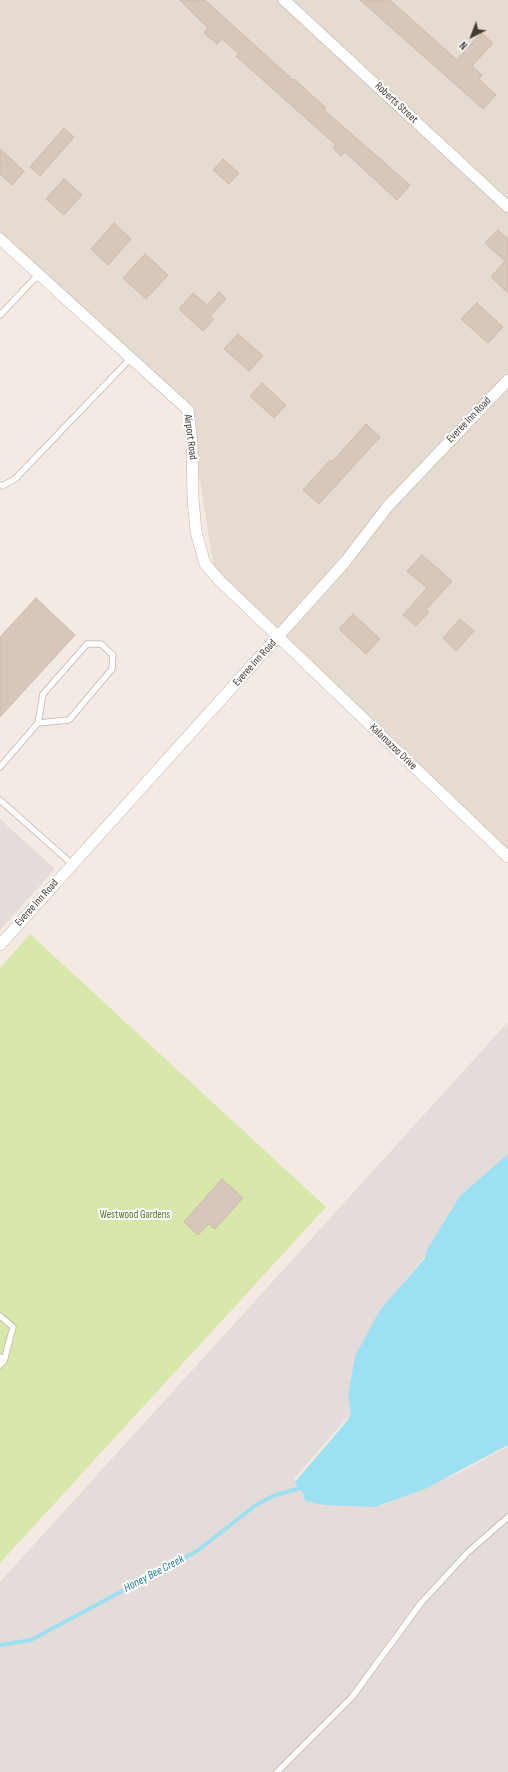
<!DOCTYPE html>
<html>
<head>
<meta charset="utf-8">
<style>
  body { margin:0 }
  #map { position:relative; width:508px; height:1772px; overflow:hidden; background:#f2eae3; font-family:"Sofia Sans Condensed",sans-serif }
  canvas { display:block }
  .north { position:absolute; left:452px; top:16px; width:40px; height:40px; -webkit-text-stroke:3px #fff; paint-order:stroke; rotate:222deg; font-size:11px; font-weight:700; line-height:16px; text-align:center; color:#433a33 }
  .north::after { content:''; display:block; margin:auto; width:14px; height:18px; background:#433a33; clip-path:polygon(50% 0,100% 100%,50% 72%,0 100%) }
</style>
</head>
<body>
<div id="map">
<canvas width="508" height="1772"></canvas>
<div class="north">N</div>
</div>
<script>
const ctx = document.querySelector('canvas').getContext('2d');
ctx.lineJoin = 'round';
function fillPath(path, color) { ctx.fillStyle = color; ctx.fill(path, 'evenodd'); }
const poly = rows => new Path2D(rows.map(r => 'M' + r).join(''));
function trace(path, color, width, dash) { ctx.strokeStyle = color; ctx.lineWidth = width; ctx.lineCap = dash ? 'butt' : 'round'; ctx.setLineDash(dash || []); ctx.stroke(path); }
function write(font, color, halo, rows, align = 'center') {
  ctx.font = font + ' "Sofia Sans Condensed",sans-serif'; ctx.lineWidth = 4; ctx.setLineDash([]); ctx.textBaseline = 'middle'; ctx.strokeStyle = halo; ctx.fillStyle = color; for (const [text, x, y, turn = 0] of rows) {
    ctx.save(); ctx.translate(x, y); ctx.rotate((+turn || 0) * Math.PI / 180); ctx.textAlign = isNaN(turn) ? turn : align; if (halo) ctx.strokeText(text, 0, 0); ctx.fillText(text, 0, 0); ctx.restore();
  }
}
const residential = poly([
  [0,0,508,0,508,853,215,576,195,448,173,389,0,233]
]);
const industrial = poly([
  [0,819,55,869,0,930],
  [508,1022,508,1155,402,1284,365,1370,352,1412,294,1479,310,1498,380,1506,459,1473,508,1446,508,1772,0,1772,0,1582]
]);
const green = poly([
  [30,934,326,1207,0,1563,0,968]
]);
const water = poly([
  [508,1154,508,1445,425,1489,375,1507,325,1505,305,1501,304,1495,295,1482,347,1421,351,1413,348,1396,355,1356,380,1310,425,1258,427,1250,460,1196]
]);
const stream = poly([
  [0,1645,31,1640,197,1551,256,1505,273,1496,300,1488]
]);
const building = poly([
  [180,0,205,0,293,80,294,79,326,108,324,110,410,185,397,200,345,152,341,156,333,148,336,145,236,56,239,54,222,39,217,44,204,33,208,28,180,0],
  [360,0,390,0,457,60,481,33,493,43,472,66,482,75,479,79,496,95,483,109,360,0],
  [64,128,74,137,40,176,30,167,64,128],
  [0,149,24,171,12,185,0,174,0,149],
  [223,159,239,173,229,184,213,170,223,159],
  [64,179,82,195,64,215,46,199,64,179],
  [114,223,131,239,108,265,91,249,114,223],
  [498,230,508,239,508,293,491,277,505,261,485,243,498,230],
  [145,254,168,275,146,299,123,278,145,254],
  [219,292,226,299,210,316,214,319,203,331,179,309,193,293,207,305,219,292],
  [477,303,503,327,488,343,461,319,477,303],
  [238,334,263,356,249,371,224,349,238,334],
  [262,383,286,405,274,418,250,396,262,383],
  [366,424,380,437,319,504,303,490,330,460,332,462,366,424],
  [422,555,452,581,426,610,429,612,416,626,403,615,427,588,407,571,422,555],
  [36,598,75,635,0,717,0,637,36,598],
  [353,614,380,639,366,654,339,629,353,614],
  [460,619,474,631,456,651,443,638,460,619],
  [222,1179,243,1198,215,1229,209,1224,198,1235,184,1222,222,1179]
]);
const lane = poly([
  [0,315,39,274],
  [0,485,2,486,15,479,131,358],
  [0,767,38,723,43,694,87,644,101,644,113,655,112,669,69,720,38,723],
  [0,800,72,864],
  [0,1316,13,1327,4,1361],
  [0,1357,4,1361,0,1365],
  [277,1772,352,1697,421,1603,468,1552,508,1517]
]);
const street = poly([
  [284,0,508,207],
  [0,239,188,410,192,443,193,498,196,532,205,564,220,581,508,857],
  [0,945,345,562,388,506,508,380]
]);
const streetNames = [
  ["Roberts Street",396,103,43],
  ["Everee Inn Road",469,420,-46],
  ["Airport Road",190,437,83],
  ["Everee Inn Road",255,663,-48],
  ["Kalamazoo Drive",393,747,44],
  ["Everee Inn Road",37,903,-48]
];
const parkNames = [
  ["Westwood Gardens",135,1215]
];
const waterNames = [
  ["Honey Bee Creek",154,1574,-28]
];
fillPath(residential, '#e6dbd0');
fillPath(industrial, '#e4dcd8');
fillPath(green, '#d8e8aa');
fillPath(water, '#9ce0f1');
trace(stream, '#9ce0f1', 4);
fillPath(building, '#d7c6bb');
trace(building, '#cebaab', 1);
trace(lane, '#c0b3a8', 7);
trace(street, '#c0b3a8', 12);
trace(lane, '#fff', 5.5);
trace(street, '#fff', 11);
write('11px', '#433a33', '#fff', streetNames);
write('11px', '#547626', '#fff', parkNames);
write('italic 12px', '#268099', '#fff', waterNames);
</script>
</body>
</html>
